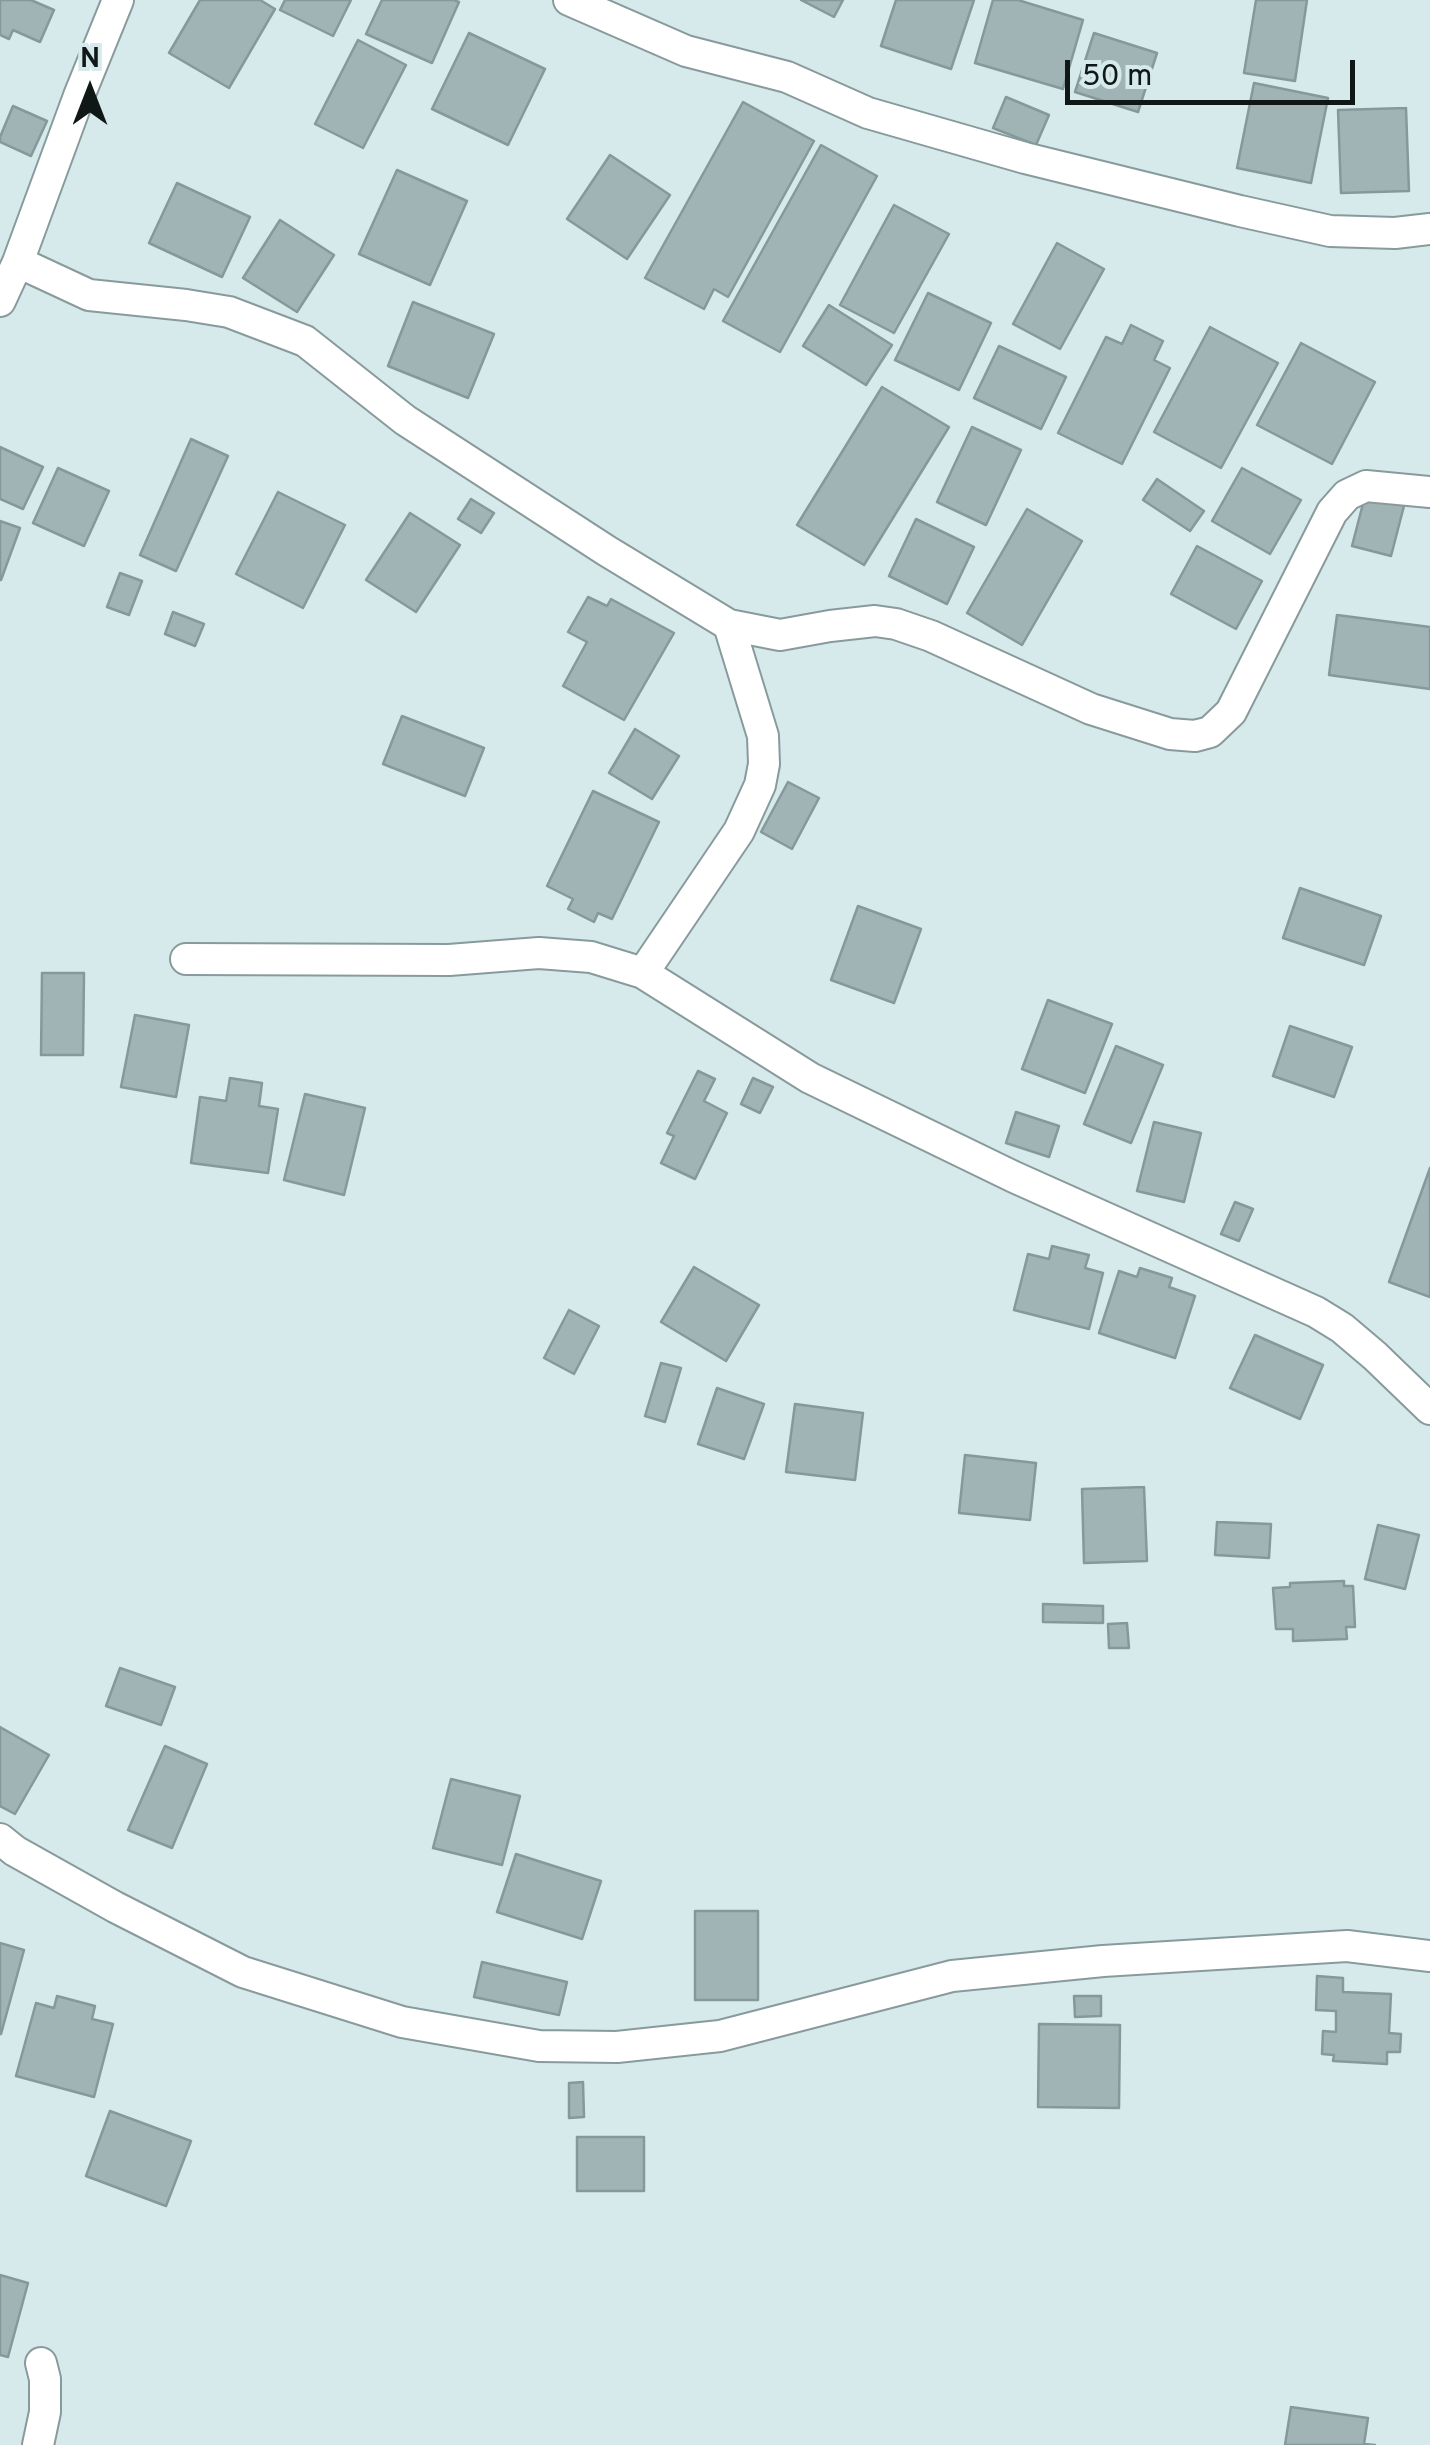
<!DOCTYPE html>
<html>
<head>
<meta charset="utf-8">
<style>
  body { margin:0 }
  #map { position:relative; width:1430px; height:2445px; overflow:hidden; background:#d6eaeb; font-family:Overpass,sans-serif }
  canvas { display:block }
  .north { position:absolute; left:40px; top:40px; width:100px; height:100px; -webkit-text-stroke:8px #d6eaeb; paint-order:stroke; rotate:0deg; font-size:28px; font-weight:700; line-height:40px; text-align:center; color:#101717 }
  .north::after { content:''; display:block; margin:auto; width:35px; height:45px; background:#101717; clip-path:polygon(50% 0,100% 100%,50% 72%,0 100%) }
  .scale { position:absolute; left:1065px; top:60px; width:290px; height:45px; box-sizing:border-box; border:5px solid #101717; border-top:0; padding-left:12px; font-size:30px; line-height:35px; white-space:nowrap; color:#101717; -webkit-text-stroke:8px #d6eaeb; paint-order:stroke }
</style>
</head>
<body>
<div id="map">
<canvas width="1430" height="2445"></canvas>
<div class="north">N</div>
<div class="scale">50 m</div>
</div>
<script>
const ctx = document.querySelector('canvas').getContext('2d');
ctx.lineJoin = 'round';
function fillPath(path, color) { ctx.fillStyle = color; ctx.fill(path, 'evenodd'); }
const poly = rows => new Path2D(rows.map(r => 'M' + r).join(''));
function trace(path, color, width, dash) { ctx.strokeStyle = color; ctx.lineWidth = width; ctx.lineCap = dash ? 'butt' : 'round'; ctx.setLineDash(dash || []); ctx.stroke(path); }
const building = poly([
  [0,0,31,0,54,10,40,42,13,30,9,39,0,35,0,0],
  [200,0,260,0,275,9,229,88,169,53,200,0],
  [285,0,351,0,333,36,280,10,285,0],
  [382,0,454,0,459,2,432,63,366,34,382,0],
  [801,0,843,0,834,17,801,0],
  [896,0,974,0,951,69,881,46,896,0],
  [993,0,1018,0,1083,20,1063,89,975,63,993,0],
  [1256,0,1307,0,1295,81,1244,73,1256,0],
  [469,33,545,69,508,145,432,109,469,33],
  [1094,33,1157,53,1138,112,1075,92,1094,33],
  [358,40,406,65,363,148,315,124,358,40],
  [1254,83,1328,98,1311,183,1237,168,1254,83],
  [1006,97,1049,115,1036,145,993,128,1006,97],
  [743,102,814,141,728,297,714,289,704,309,645,278,743,102],
  [13,106,47,121,31,156,0,142,0,137,13,106],
  [1406,108,1409,191,1341,193,1338,110,1406,108],
  [821,145,877,176,780,352,723,321,821,145],
  [610,155,670,195,627,259,567,219,610,155],
  [397,170,467,201,430,285,359,254,397,170],
  [177,183,250,217,222,277,149,243,177,183],
  [894,205,949,234,894,333,840,305,894,205],
  [280,220,334,255,297,312,243,278,280,220],
  [1057,243,1104,269,1060,349,1013,324,1057,243],
  [928,293,991,323,959,390,895,360,928,293],
  [413,302,494,334,468,398,388,366,413,302],
  [829,305,892,345,866,385,803,346,829,305],
  [1131,325,1163,341,1154,360,1170,368,1122,464,1058,433,1106,337,1122,344,1131,325],
  [1210,327,1278,363,1221,468,1154,432,1210,327],
  [1301,343,1375,382,1332,464,1257,425,1301,343],
  [999,346,1066,377,1041,429,974,398,999,346],
  [882,387,949,427,864,565,797,525,882,387],
  [972,427,1021,450,986,525,937,502,972,427],
  [191,439,228,456,176,571,140,555,191,439],
  [0,447,43,467,23,509,0,499,0,447],
  [58,468,109,491,84,546,33,523,58,468],
  [1242,468,1301,500,1270,554,1212,521,1242,468],
  [1157,479,1204,511,1190,531,1143,500,1157,479],
  [278,492,345,525,303,608,236,574,278,492],
  [1366,492,1405,502,1391,556,1352,546,1366,492],
  [471,499,494,513,481,533,458,519,471,499],
  [1027,509,1082,541,1022,645,967,613,1027,509],
  [410,513,460,545,416,612,366,580,410,513],
  [916,519,974,547,947,604,889,576,916,519],
  [0,521,20,528,1,580,0,580,0,521],
  [1197,546,1262,581,1236,629,1171,594,1197,546],
  [120,573,142,581,129,615,107,607,120,573],
  [588,597,607,606,611,599,674,633,624,720,563,686,587,642,568,632,588,597],
  [173,612,204,624,195,646,165,634,173,612],
  [1337,615,1430,627,1430,689,1329,675,1337,615],
  [402,716,484,748,465,796,383,764,402,716],
  [635,729,679,756,652,799,609,773,635,729],
  [788,782,819,798,792,849,761,832,788,782],
  [593,791,659,822,612,919,598,913,594,922,568,909,573,899,547,886,593,791],
  [1300,888,1381,916,1364,965,1283,938,1300,888],
  [858,906,921,929,894,1003,831,980,858,906],
  [42,973,84,973,83,1055,41,1055,42,973],
  [1048,1000,1112,1024,1085,1093,1022,1069,1048,1000],
  [135,1015,189,1025,176,1097,121,1087,135,1015],
  [1290,1026,1352,1047,1334,1097,1273,1076,1290,1026],
  [1116,1046,1163,1065,1131,1143,1084,1124,1116,1046],
  [698,1071,715,1079,704,1101,727,1113,695,1179,661,1163,674,1136,667,1133,698,1071],
  [230,1078,262,1083,259,1106,278,1109,268,1173,191,1163,200,1097,226,1101,230,1078],
  [753,1078,773,1087,760,1113,741,1104,753,1078],
  [305,1094,365,1108,344,1195,284,1180,305,1094],
  [1016,1112,1059,1126,1049,1157,1006,1143,1016,1112],
  [1154,1122,1201,1133,1184,1202,1137,1191,1154,1122],
  [1430,1168,1430,1297,1389,1282,1430,1168],
  [1235,1202,1253,1209,1239,1241,1221,1234,1235,1202],
  [1052,1246,1089,1255,1085,1268,1103,1273,1089,1329,1014,1310,1028,1254,1049,1259,1052,1246],
  [694,1267,759,1305,726,1361,661,1322,694,1267],
  [1140,1268,1172,1278,1169,1287,1195,1296,1175,1358,1099,1333,1119,1271,1137,1277,1140,1268],
  [569,1310,599,1326,574,1374,544,1358,569,1310],
  [1255,1335,1323,1365,1300,1419,1230,1388,1255,1335],
  [661,1363,681,1368,665,1422,645,1416,661,1363],
  [717,1388,764,1404,744,1459,698,1444,717,1388],
  [795,1404,863,1413,855,1480,786,1472,795,1404],
  [965,1455,1036,1463,1030,1520,959,1513,965,1455],
  [1144,1487,1147,1561,1084,1563,1082,1489,1144,1487],
  [1217,1522,1271,1524,1269,1558,1215,1555,1217,1522],
  [1378,1525,1419,1535,1405,1589,1365,1579,1378,1525],
  [1344,1581,1344,1586,1353,1586,1355,1627,1346,1627,1347,1639,1293,1641,1293,1629,1276,1629,1273,1588,1290,1587,1290,1583,1344,1581],
  [1043,1604,1103,1606,1103,1623,1043,1622,1043,1604],
  [1127,1623,1129,1648,1109,1648,1108,1624,1127,1623],
  [120,1668,175,1687,161,1725,106,1706,120,1668],
  [0,1727,49,1755,15,1814,0,1806,0,1727],
  [165,1746,207,1764,172,1848,128,1830,165,1746],
  [451,1779,520,1796,502,1865,433,1848,451,1779],
  [516,1854,601,1881,582,1939,497,1912,516,1854],
  [695,1911,758,1911,758,2000,695,2000,695,1911],
  [0,1943,24,1950,1,2034,0,2034,0,1943],
  [482,1962,567,1982,559,2015,474,1997,482,1962],
  [1317,1976,1343,1978,1343,1992,1391,1994,1389,2033,1401,2034,1400,2052,1387,2052,1387,2064,1333,2061,1334,2055,1322,2054,1323,2031,1336,2032,1336,2011,1316,2010,1317,1976],
  [57,1996,95,2006,92,2019,113,2024,94,2097,16,2076,36,2003,54,2008,57,1996],
  [1074,1996,1101,1996,1101,2016,1075,2017,1074,1996],
  [1039,2024,1120,2025,1119,2108,1038,2107,1039,2024],
  [583,2082,584,2117,569,2118,569,2083,583,2082],
  [110,2111,191,2141,166,2206,86,2176,110,2111],
  [577,2137,644,2137,644,2191,577,2191,577,2137],
  [0,2275,28,2283,8,2357,0,2355,0,2275],
  [1291,2407,1368,2418,1364,2444,1375,2445,1285,2445,1291,2407]
]);
const minor = poly([
  [569,0,686,51,787,77,868,113,1025,158,1240,211,1330,231,1395,233,1430,229],
  [18,262,89,295,186,305,229,312,305,341,405,420,607,551,729,625,780,635,830,626,875,621,896,624,931,636,1091,709,1170,734,1195,736,1210,732,1231,712,1332,512,1347,495,1366,486,1430,492],
  [0,301,18,262,79,96,118,0],
  [186,959,449,960,539,953,591,957,643,973,810,1078,1014,1177,1316,1312,1342,1328,1375,1356,1430,1409],
  [643,973,739,831,760,785,764,764,763,736,729,625],
  [0,1839,15,1851,115,1907,243,1972,402,2022,539,2046,617,2047,720,2036,952,1976,1103,1961,1347,1946,1430,1956],
  [38,2445,45,2412,45,2379,41,2363]
]);
fillPath(building, '#a1b4b5');
trace(building, '#86999a', 2.5);
trace(minor, '#889a9c', 34);
trace(minor, '#fff', 30);
</script>
</body>
</html>
